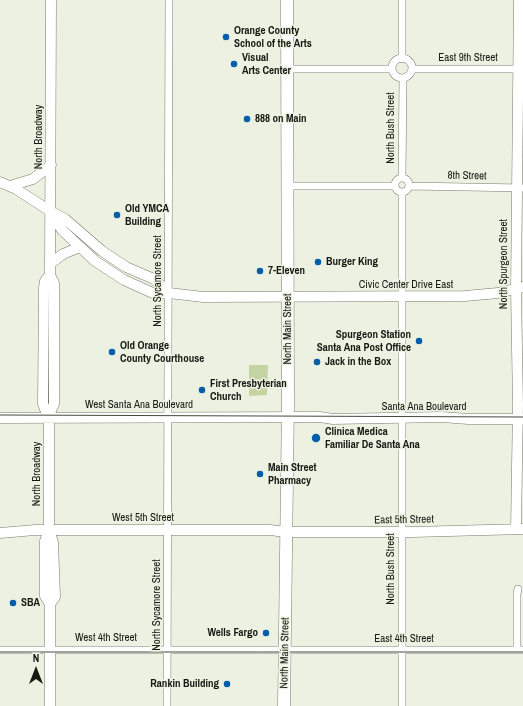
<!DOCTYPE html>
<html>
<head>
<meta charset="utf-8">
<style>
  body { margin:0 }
  #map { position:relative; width:523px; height:706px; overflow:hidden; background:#ecf1e1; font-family:"Archivo Narrow",sans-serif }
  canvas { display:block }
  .north { position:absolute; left:16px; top:650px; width:40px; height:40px; -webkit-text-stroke:3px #ecf1e1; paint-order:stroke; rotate:0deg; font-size:11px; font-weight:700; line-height:16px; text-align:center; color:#161813 }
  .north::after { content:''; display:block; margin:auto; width:14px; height:18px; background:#161813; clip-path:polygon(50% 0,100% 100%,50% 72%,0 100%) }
</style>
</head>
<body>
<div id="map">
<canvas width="523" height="706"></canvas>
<div class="north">N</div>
</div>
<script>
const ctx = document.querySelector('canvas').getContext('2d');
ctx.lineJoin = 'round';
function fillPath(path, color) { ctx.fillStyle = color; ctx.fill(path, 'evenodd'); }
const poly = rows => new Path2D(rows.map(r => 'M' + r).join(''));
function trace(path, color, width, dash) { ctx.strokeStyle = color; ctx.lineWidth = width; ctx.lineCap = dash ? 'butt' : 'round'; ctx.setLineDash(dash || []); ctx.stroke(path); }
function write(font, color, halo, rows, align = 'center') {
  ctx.font = font + ' "Archivo Narrow",sans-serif'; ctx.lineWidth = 3; ctx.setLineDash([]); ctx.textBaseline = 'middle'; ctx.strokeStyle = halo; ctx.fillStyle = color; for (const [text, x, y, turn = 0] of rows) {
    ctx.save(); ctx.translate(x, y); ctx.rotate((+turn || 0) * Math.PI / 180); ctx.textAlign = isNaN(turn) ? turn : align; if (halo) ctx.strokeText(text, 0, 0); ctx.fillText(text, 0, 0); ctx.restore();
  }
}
const green = poly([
  [249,365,268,365,267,395,249,396]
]);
const street = poly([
  '392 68a10 10 0 1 1 20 0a10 10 0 1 1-20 0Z',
  [402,59,402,0],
  [287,69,392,69],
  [412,69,522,69],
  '395 185a7 7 0 1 1 14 0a7 7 0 1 1-14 0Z',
  [402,178,403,78],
  [288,186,395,186],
  [410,186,523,188],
  [0,650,523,650],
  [517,650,517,594,518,589],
  [167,706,169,0],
  [402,706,402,193]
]);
const secondary = poly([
  [0,182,16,189,50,211,65,219,102,251,126,267,154,279,169,293],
  [10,186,33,179,51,165],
  [50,211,62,230,95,261,124,280,155,294,169,293,203,297,465,296,498,293,523,287],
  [50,264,63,254,80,247],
  [50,275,45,281,44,288,43,404,48,417,49,425,49,530,45,541,45,596,50,604],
  [48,417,54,404,54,283,50,275,51,0],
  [0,418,320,417,333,419,442,417,468,419,523,419],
  [516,529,518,405,516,290,519,0],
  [49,530,53,542,55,597,50,604,50,706],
  [0,533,35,530,270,530,286,532,413,532,523,529]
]);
const primary = poly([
  [284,706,288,402,287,0]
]);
const tram = poly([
  [0,415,523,417],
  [0,652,523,652]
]);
const markers = [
  [226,37,4,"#005eaa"],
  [234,64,4,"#005eaa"],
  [247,119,4,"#005eaa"],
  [117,215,4,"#005eaa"],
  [318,262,4,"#005eaa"],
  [260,271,4,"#005eaa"],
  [419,341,4,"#005eaa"],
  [112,352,4,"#005eaa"],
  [317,362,4,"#005eaa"],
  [202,390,4,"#005eaa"],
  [316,438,5,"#005eaa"],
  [260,474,4,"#005eaa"],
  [13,603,4,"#005eaa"],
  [266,633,4,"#005eaa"],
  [227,684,4,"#005eaa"]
];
const poiNames = [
  ["Orange County",234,31],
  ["School of the Arts",234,44],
  ["Visual",242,58],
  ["Arts Center",242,71],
  ["888 on Main",255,119],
  ["Old YMCA",125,209],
  ["Building",125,222],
  ["Burger King",326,262],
  ["7-Eleven",268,271],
  ["Spurgeon Station",411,335,"right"],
  ["Santa Ana Post Office",411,348,"right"],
  ["Old Orange",120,346],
  ["County Courthouse",120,359],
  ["Jack in the Box",325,362],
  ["First Presbyterian",210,384],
  ["Church",210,397],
  ["Clinica Medica",325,432],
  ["Familiar De Santa Ana",325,445],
  ["Main Street",268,468],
  ["Pharmacy",268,481],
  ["SBA",21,603],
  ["Wells Fargo",258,633,"right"],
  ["Rankin Building",219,684,"right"]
];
const streetNames = [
  ["East 9th Street",468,58],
  ["North Bush Street",391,128,-90],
  ["North Broadway",39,137,-90],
  ["8th Street",467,176,1],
  ["North Spurgeon Street",504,264,-90],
  ["North Sycamore Street",158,281,-90],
  ["Civic Center Drive East",406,285],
  ["North Main Street",288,329,-90],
  ["West Santa Ana Boulevard",139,405],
  ["Santa Ana Boulevard",424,407],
  ["North Broadway",37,474,-90],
  ["West 5th Street",143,518],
  ["East 5th Street",404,520,-1],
  ["North Bush Street",391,569,-90],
  ["North Sycamore Street",157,605,-90],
  ["West 4th Street",106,638],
  ["East 4th Street",404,639],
  ["North Main Street",285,653,-89]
];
fillPath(green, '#c3d3a1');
trace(street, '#767b6c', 8);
trace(secondary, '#767b6c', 11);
trace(primary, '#767b6c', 13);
trace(street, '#fff', 7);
trace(secondary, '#fff', 10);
trace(primary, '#fff', 12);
trace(tram, '#454840', 1);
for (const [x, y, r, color] of markers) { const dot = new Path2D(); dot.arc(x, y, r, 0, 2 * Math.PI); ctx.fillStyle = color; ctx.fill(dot); trace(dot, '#ecf1e1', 1.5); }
write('bold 11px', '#161813', '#ecf1e1', poiNames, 'left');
write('11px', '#161813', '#ecf1e1', streetNames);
</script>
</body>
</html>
